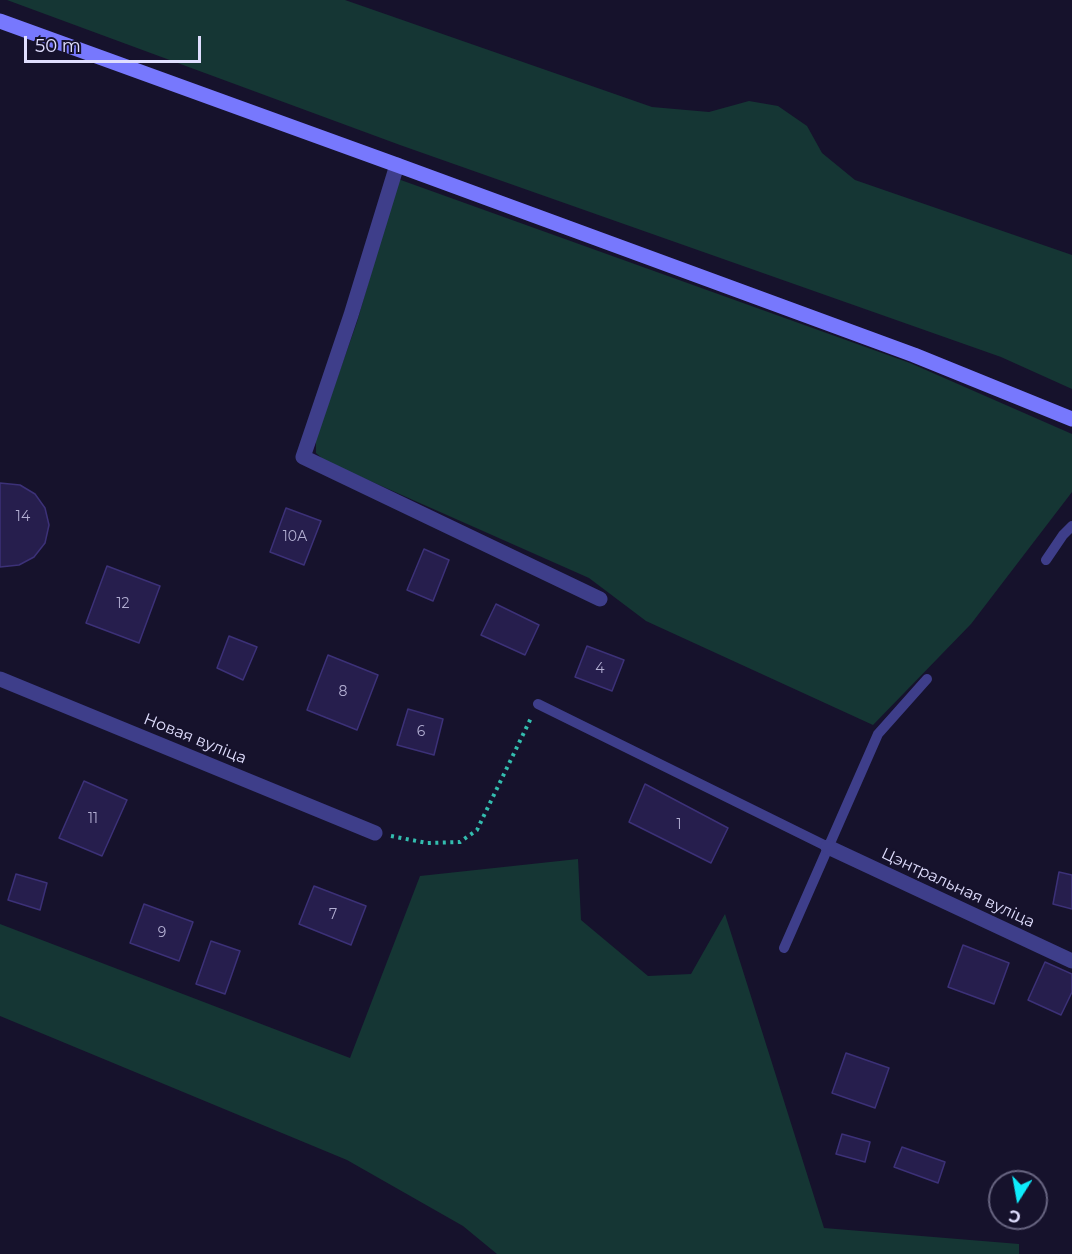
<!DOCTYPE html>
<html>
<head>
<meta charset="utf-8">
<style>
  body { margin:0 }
  #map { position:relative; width:1072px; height:1254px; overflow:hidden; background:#16122c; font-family:Montserrat,sans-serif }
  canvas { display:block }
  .north { position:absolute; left:988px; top:1170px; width:60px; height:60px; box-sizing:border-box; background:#16122c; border:2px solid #676480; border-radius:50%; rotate:191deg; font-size:16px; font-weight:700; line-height:24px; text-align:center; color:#e0defe }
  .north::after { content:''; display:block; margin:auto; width:21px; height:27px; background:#0eecfb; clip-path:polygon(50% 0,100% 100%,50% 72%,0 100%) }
  .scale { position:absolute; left:24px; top:36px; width:177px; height:27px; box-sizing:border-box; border:3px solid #e0defe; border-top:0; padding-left:8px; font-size:18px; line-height:21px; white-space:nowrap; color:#e0defe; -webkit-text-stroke:4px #16122c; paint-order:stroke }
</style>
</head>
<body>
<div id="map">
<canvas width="1072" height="1254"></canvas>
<div class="north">С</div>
<div class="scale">50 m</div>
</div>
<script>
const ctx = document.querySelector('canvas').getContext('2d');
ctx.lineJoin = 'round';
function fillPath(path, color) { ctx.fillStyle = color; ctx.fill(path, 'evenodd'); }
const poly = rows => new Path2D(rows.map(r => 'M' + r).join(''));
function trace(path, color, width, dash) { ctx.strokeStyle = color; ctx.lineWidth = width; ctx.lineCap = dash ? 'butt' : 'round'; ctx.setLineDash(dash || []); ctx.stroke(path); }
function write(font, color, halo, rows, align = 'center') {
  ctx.font = font + ' Montserrat,sans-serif'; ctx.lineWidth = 4.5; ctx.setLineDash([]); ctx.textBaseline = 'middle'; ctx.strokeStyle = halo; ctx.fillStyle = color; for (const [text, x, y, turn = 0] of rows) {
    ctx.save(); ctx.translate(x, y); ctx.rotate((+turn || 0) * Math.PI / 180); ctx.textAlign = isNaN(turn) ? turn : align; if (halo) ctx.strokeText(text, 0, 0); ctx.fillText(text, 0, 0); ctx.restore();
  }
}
const green = poly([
  [7,0,345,0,652,107,709,112,749,101,778,106,807,126,822,153,855,180,1072,255,1072,389,1001,357,400,145],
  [398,179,910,363,1072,434,1072,492,971,624,873,725,646,621,589,578,325,461,316,453,316,438,357,322],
  [578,859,581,920,648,976,691,974,725,914,824,1228,1019,1244,1019,1254,497,1254,463,1226,347,1160,0,1016,0,924,350,1058,420,876]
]);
const building = poly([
  [0,483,20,485,35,494,45,508,49,525,45,543,34,557,19,565,0,567,0,483],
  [286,508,321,521,304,565,270,552,286,508],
  [424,549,449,560,433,601,407,590,424,549],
  [107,566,160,586,139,643,86,623,107,566],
  [496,604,539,625,525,655,481,635,496,604],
  [229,636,257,647,243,680,217,668,229,636],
  [587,646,624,660,612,691,575,677,587,646],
  [328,655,378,675,357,730,307,710,328,655],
  [408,709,443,719,434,755,397,745,408,709],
  [84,781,127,800,102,856,59,838,84,781],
  [645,784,728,828,711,863,629,822,645,784],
  [1059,872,1072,875,1072,909,1053,904,1059,872],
  [16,874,47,883,40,910,8,900,16,874],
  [314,886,366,906,351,945,299,924,314,886],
  [144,904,193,922,179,961,130,943,144,904],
  [211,941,240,951,225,994,196,984,211,941],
  [963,945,1009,963,994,1004,948,987,963,945],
  [1045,962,1072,974,1072,992,1061,1015,1028,1000,1045,962],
  [846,1053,889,1068,875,1108,832,1093,846,1053],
  [842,1134,870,1142,865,1162,836,1154,842,1134],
  [902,1147,945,1162,938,1183,894,1167,902,1147]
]);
const path = poly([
  [391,836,427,843,460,842,477,830,531,718]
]);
const lane = poly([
  [1046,560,1063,535,1072,526],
  [538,704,828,847],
  [784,948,878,734,927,679]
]);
const street = poly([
  [397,165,351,315,303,457,600,599],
  [0,679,375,833],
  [828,847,1072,961]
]);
const secondary = poly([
  [0,21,397,165,914,355,1072,419]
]);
const numberNames = [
  ["14",23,517],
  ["10А",295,537],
  ["12",123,604],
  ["4",600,669],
  ["8",343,692],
  ["6",421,732],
  ["11",93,819],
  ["1",679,825],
  ["7",333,915],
  ["9",162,933]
];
const streetNames = [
  ["Новая вуліца",195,739,22],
  ["Цэнтральная вуліца",958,888,25]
];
fillPath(green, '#153634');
fillPath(building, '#261e4d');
trace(building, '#3c3178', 1.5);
trace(path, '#33bdaf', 4, [3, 4.5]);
trace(lane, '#3e3e8a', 10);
trace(street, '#3e3e8a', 15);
trace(secondary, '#7778fd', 15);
write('14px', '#b2aed2', null, numberNames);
write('16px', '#e0defe', '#16122c', streetNames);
</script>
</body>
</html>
